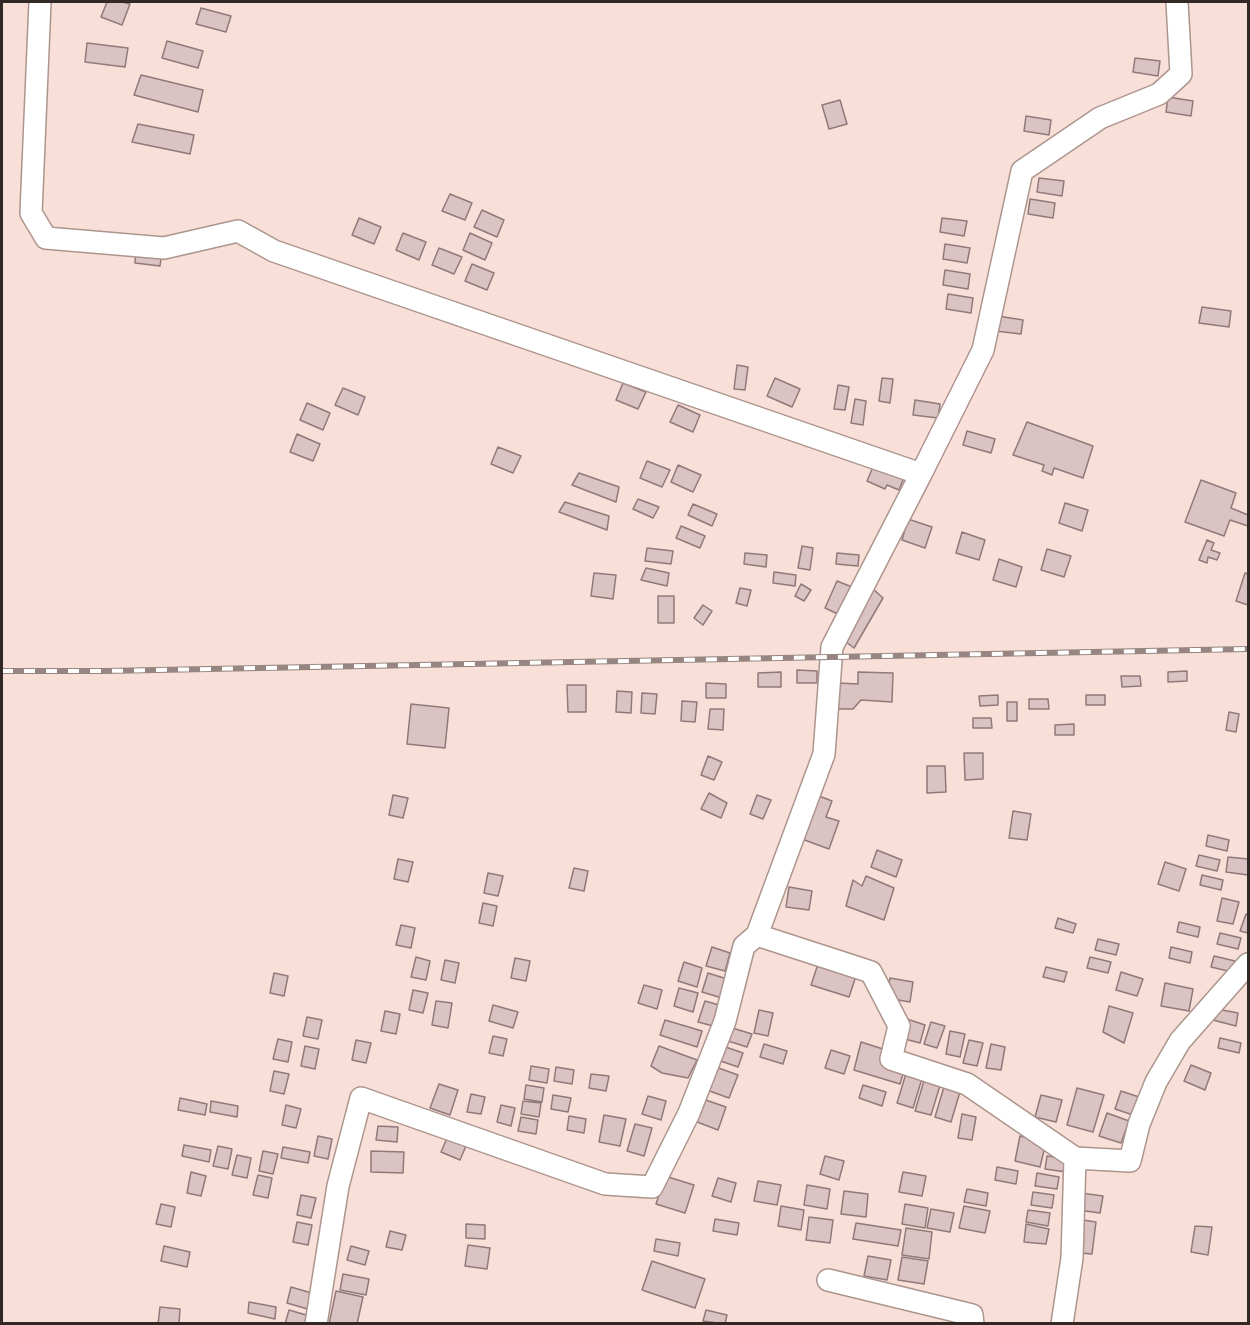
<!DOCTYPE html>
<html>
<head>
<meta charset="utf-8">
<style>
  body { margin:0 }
  #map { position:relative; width:1250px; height:1325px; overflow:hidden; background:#f8e0d8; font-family:"Golos Text",sans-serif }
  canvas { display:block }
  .frame { position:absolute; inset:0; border:3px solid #322926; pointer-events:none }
</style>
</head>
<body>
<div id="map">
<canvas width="1250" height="1325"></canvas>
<div class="frame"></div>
</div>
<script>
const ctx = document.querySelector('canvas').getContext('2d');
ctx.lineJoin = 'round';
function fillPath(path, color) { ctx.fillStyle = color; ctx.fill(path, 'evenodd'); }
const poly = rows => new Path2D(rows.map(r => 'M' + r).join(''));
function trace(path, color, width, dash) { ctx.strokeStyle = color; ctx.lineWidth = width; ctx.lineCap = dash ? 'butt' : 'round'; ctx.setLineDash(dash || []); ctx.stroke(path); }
const building = poly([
  [107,2,122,2,130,4,122,25,101,17,107,2],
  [201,8,231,16,226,32,196,24,201,8],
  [167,41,203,51,198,68,162,58,167,41],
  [87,43,128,48,125,67,85,62,87,43],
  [1135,58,1160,61,1158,76,1133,72,1135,58],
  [141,75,203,90,198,112,134,95,141,75],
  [1168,97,1193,101,1191,116,1166,112,1168,97],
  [840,100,847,124,829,129,822,105,840,100],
  [1026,116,1051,120,1049,135,1024,131,1026,116],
  [138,124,194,135,190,154,132,142,138,124],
  [1039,178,1064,181,1062,196,1037,192,1039,178],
  [450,194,472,203,465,220,442,211,450,194],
  [1030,199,1055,203,1053,218,1028,214,1030,199],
  [482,210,504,220,497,237,474,227,482,210],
  [359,218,381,227,374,244,352,235,359,218],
  [942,218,967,221,964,236,940,232,942,218],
  [403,233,426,242,419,260,396,250,403,233],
  [470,233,492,243,485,260,463,250,470,233],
  [945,244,970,248,967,263,943,259,945,244],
  [439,248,462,257,454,274,432,265,439,248],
  [136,249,162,252,160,266,135,263,136,249],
  [472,264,494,273,487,290,465,281,472,264],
  [945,270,970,274,968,289,943,285,945,270],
  [948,294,973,298,971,313,946,309,948,294],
  [1202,307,1231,311,1229,327,1199,323,1202,307],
  [998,316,1023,320,1021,334,995,331,998,316],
  [737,365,748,367,745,390,734,389,737,365],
  [775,378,800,389,792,407,767,396,775,378],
  [882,378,893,379,890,403,879,401,882,378],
  [623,383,646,392,638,409,616,400,623,383],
  [838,385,849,387,845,410,834,409,838,385],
  [343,388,365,397,358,415,335,405,343,388],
  [855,399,866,401,863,425,851,423,855,399],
  [915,400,940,404,938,418,913,415,915,400],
  [307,403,330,413,323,430,300,420,307,403],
  [678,405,700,415,693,432,670,422,678,405],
  [1027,422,1093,446,1083,478,1054,468,1052,475,1042,471,1044,465,1013,455,1027,422],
  [967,431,995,439,991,453,963,445,967,431],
  [297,434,320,444,313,461,290,452,297,434],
  [498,447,521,456,513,473,491,464,498,447],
  [647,461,670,470,662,487,640,478,647,461],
  [875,462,905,475,899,490,887,485,885,489,867,481,875,462],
  [678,465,701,475,693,492,671,482,678,465],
  [579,473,619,487,616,502,572,485,579,473],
  [1201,480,1236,493,1231,508,1248,515,1248,526,1230,520,1224,536,1185,522,1201,480],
  [638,499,659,507,653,518,633,509,638,499],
  [565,502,609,516,607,530,559,512,565,502],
  [1065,503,1088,510,1082,531,1059,523,1065,503],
  [693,504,717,514,712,526,688,515,693,504],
  [908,519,932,527,925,548,902,540,908,519],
  [681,526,705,536,700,548,676,538,681,526],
  [962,532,985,540,979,560,956,553,962,532],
  [1207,540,1214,543,1211,550,1220,553,1217,560,1208,557,1207,563,1199,560,1207,540],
  [802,546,813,548,810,570,798,568,802,546],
  [647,548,673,551,671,564,645,561,647,548],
  [1047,549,1071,556,1064,577,1041,570,1047,549],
  [745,553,767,555,766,567,744,564,745,553],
  [837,553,859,555,858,566,836,564,837,553],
  [999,559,1022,567,1016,587,993,580,999,559],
  [646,568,669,573,667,586,641,580,646,568],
  [774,572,796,575,795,586,773,583,774,572],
  [594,573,616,575,613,599,591,596,594,573],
  [1245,573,1248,574,1248,605,1236,601,1245,573],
  [837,581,852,587,840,615,825,608,837,581],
  [801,584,811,590,804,601,795,596,801,584],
  [871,587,883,598,854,648,842,639,871,587],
  [740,588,751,590,747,606,736,603,740,588],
  [658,596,674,596,674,623,658,623,658,596],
  [703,605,712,611,703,625,694,618,703,605],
  [797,670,817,671,817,683,797,683,797,670],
  [1187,671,1187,681,1168,682,1168,672,1187,671],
  [781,672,781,687,758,687,758,673,781,672],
  [858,672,893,673,892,702,861,700,853,709,836,709,838,683,858,684,858,672],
  [1121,676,1140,676,1141,686,1122,687,1121,676],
  [706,683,726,684,726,698,706,698,706,683],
  [567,685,586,685,586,712,568,712,567,685],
  [617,691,632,692,631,713,616,712,617,691],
  [642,693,657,694,655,714,641,713,642,693],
  [998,695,998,705,980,706,979,696,998,695],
  [1086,695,1105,695,1105,705,1086,705,1086,695],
  [1029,699,1048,699,1049,709,1029,709,1029,699],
  [682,701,697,702,695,722,681,721,682,701],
  [1007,702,1017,702,1017,721,1007,721,1007,702],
  [411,704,449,708,445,748,407,744,411,704],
  [710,709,724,709,723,730,708,729,710,709],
  [1229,712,1239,714,1236,732,1226,730,1229,712],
  [973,718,991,718,992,728,973,728,973,718],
  [1074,724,1074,735,1055,735,1055,725,1074,724],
  [964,753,983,753,983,779,965,780,964,753],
  [708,756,722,762,714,780,701,775,708,756],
  [927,766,945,766,946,792,927,793,927,766],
  [709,793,727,803,721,818,701,809,709,793],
  [814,794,832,801,826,817,839,821,829,849,799,838,814,794],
  [393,795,408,798,403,818,389,815,393,795],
  [757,795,771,800,763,819,750,814,757,795],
  [1013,811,1031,814,1027,840,1009,838,1013,811],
  [1208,835,1229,840,1227,851,1206,846,1208,835],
  [877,850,902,860,896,877,871,867,877,850],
  [1199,855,1220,860,1217,871,1196,866,1199,855],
  [1228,857,1248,859,1248,875,1226,872,1228,857],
  [398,859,413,862,408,882,394,879,398,859],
  [1165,862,1186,869,1179,891,1158,884,1165,862],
  [574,868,588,871,584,891,569,888,574,868],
  [488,873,503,876,498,896,484,893,488,873],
  [1202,875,1223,880,1221,890,1200,885,1202,875],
  [866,876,894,888,884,920,846,906,853,880,862,886,866,876],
  [789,887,812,891,809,910,786,907,789,887],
  [1222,898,1239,902,1233,924,1217,921,1222,898],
  [483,903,497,906,493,926,479,923,483,903],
  [1246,914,1248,915,1248,933,1240,931,1246,914],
  [1058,918,1076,924,1073,933,1055,928,1058,918],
  [1179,922,1200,927,1198,937,1177,932,1179,922],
  [401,925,415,928,411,948,396,945,401,925],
  [1220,933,1241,938,1238,949,1217,944,1220,933],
  [1098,939,1119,944,1116,955,1095,950,1098,939],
  [712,947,730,953,725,971,706,966,712,947],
  [1171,947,1192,952,1190,963,1169,958,1171,947],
  [1214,956,1235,961,1232,972,1211,967,1214,956],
  [416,957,430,961,426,980,411,977,416,957],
  [1090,957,1111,962,1108,973,1087,968,1090,957],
  [515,958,530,961,526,981,511,978,515,958],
  [445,960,459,963,455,983,441,980,445,960],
  [819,961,857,973,849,997,811,985,819,961],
  [684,962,702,968,697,987,678,981,684,962],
  [1046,967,1067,972,1064,982,1043,977,1046,967],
  [1121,972,1143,979,1137,996,1116,990,1121,972],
  [274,973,288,976,284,996,270,993,274,973],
  [708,973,727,979,722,998,702,992,708,973],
  [890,978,913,982,910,1002,887,998,890,978],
  [1165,983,1193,989,1189,1011,1161,1006,1165,983],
  [644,985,662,990,657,1009,638,1003,644,985],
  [679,988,698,993,693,1012,674,1006,679,988],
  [413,990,428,993,423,1013,409,1010,413,990],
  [436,1001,452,1003,448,1028,432,1025,436,1001],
  [705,1001,719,1005,713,1026,698,1022,705,1001],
  [493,1005,518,1012,513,1028,489,1021,493,1005],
  [1109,1006,1133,1013,1124,1043,1103,1032,1109,1006],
  [1212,1008,1238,1013,1236,1026,1209,1019,1212,1008],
  [759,1010,773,1013,768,1036,754,1033,759,1010],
  [385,1011,400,1014,396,1034,381,1031,385,1011],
  [307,1017,322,1020,318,1039,303,1036,307,1017],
  [907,1019,925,1025,920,1043,901,1038,907,1019],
  [665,1020,702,1031,697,1047,660,1035,665,1020],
  [931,1022,945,1026,937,1048,924,1044,931,1022],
  [729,1027,752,1034,747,1047,725,1040,729,1027],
  [950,1031,965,1034,960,1057,946,1054,950,1031],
  [493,1036,507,1039,503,1056,489,1053,493,1036],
  [1220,1038,1241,1043,1239,1053,1218,1048,1220,1038],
  [278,1039,292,1042,288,1062,273,1059,278,1039],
  [356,1040,371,1043,366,1063,352,1060,356,1040],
  [969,1040,983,1043,977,1066,963,1063,969,1040],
  [861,1042,908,1057,900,1084,854,1070,861,1042],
  [764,1044,787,1051,783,1064,760,1057,764,1044],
  [991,1044,1005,1047,1001,1070,986,1068,991,1044],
  [720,1045,743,1053,738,1067,715,1059,720,1045],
  [305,1046,319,1049,315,1069,301,1066,305,1046],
  [659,1046,697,1060,688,1078,662,1073,651,1066,659,1046],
  [831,1050,850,1056,844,1074,825,1068,831,1050],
  [1191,1065,1211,1073,1205,1090,1184,1081,1191,1065],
  [531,1066,549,1069,547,1083,529,1080,531,1066],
  [713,1066,738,1075,729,1098,704,1089,713,1066],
  [556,1067,574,1070,572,1084,554,1081,556,1067],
  [908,1067,924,1072,913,1108,897,1103,908,1067],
  [274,1071,289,1074,284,1094,270,1091,274,1071],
  [591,1074,609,1076,606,1091,589,1088,591,1074],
  [926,1074,942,1079,931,1115,915,1111,926,1074],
  [946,1080,962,1085,951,1122,935,1117,946,1080],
  [439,1084,458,1090,450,1115,430,1108,439,1084],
  [526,1085,544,1088,542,1102,524,1099,526,1085],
  [863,1085,886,1092,882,1106,859,1098,863,1085],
  [1077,1088,1104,1095,1093,1132,1067,1125,1077,1088],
  [1121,1091,1142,1098,1136,1116,1115,1109,1121,1091],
  [471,1094,485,1097,481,1114,467,1112,471,1094],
  [553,1095,571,1098,568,1112,551,1109,553,1095],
  [1041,1095,1062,1100,1056,1122,1035,1117,1041,1095],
  [648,1096,666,1101,661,1120,642,1114,648,1096],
  [180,1098,207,1104,205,1115,178,1110,180,1098],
  [700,1098,726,1107,718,1130,692,1120,700,1098],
  [211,1101,238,1106,237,1117,210,1112,211,1101],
  [523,1101,541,1103,539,1117,521,1114,523,1101],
  [286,1105,301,1109,296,1128,282,1125,286,1105],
  [501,1105,515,1108,511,1126,497,1122,501,1105],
  [1107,1113,1129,1121,1121,1143,1099,1136,1107,1113],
  [962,1114,976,1117,972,1140,958,1138,962,1114],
  [604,1115,626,1119,620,1146,599,1142,604,1115],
  [569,1116,586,1119,584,1133,567,1130,569,1116],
  [521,1117,538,1120,536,1134,518,1131,521,1117],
  [635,1124,652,1128,644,1156,627,1151,635,1124],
  [378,1126,398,1127,397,1142,376,1140,378,1126],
  [318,1136,332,1139,328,1159,314,1156,318,1136],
  [1020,1136,1046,1142,1040,1167,1015,1161,1020,1136],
  [447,1138,466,1146,460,1160,441,1152,447,1138],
  [184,1145,211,1150,209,1162,182,1156,184,1145],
  [218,1146,232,1149,228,1169,213,1166,218,1146],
  [283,1147,310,1152,308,1163,281,1158,283,1147],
  [263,1151,278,1154,273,1174,259,1171,263,1151],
  [371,1151,404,1152,403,1173,371,1172,371,1151],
  [237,1155,251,1158,247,1178,232,1175,237,1155],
  [825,1156,844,1161,839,1180,820,1174,825,1156],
  [1047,1156,1068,1159,1066,1172,1045,1169,1047,1156],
  [997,1167,1018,1171,1016,1184,995,1180,997,1167],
  [191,1172,206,1176,201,1196,187,1193,191,1172],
  [903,1172,926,1176,922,1196,899,1192,903,1172],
  [1037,1173,1059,1177,1057,1189,1035,1186,1037,1173],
  [258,1175,272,1178,268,1198,253,1195,258,1175],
  [665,1176,694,1185,685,1213,656,1204,665,1176],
  [718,1178,736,1183,731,1202,712,1196,718,1178],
  [758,1181,781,1185,777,1205,754,1201,758,1181],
  [807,1185,830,1189,827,1209,804,1205,807,1185],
  [967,1189,988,1193,986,1206,964,1202,967,1189],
  [844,1191,868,1194,866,1217,841,1214,844,1191],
  [1033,1192,1054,1195,1052,1208,1031,1205,1033,1192],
  [1081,1193,1103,1196,1100,1213,1078,1210,1081,1193],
  [301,1195,316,1198,311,1218,297,1215,301,1195],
  [161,1204,175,1207,171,1227,156,1224,161,1204],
  [905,1204,928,1208,925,1228,902,1224,905,1204],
  [781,1206,804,1210,801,1230,778,1226,781,1206],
  [964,1206,990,1211,985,1233,959,1228,964,1206],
  [931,1209,954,1213,950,1232,927,1228,931,1209],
  [1028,1210,1050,1213,1048,1226,1026,1222,1028,1210],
  [809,1217,833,1220,830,1243,806,1240,809,1217],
  [715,1219,739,1223,737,1235,713,1231,715,1219],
  [1083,1220,1096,1222,1092,1254,1080,1253,1083,1220],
  [297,1222,312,1225,308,1245,293,1242,297,1222],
  [856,1223,901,1230,898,1246,853,1239,856,1223],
  [466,1224,485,1225,485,1239,466,1238,466,1224],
  [1026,1224,1049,1229,1046,1244,1024,1242,1026,1224],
  [1195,1226,1212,1227,1208,1255,1191,1252,1195,1226],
  [906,1228,932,1232,929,1259,902,1255,906,1228],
  [390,1231,406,1235,402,1250,386,1247,390,1231],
  [656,1239,680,1243,678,1256,654,1251,656,1239],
  [468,1245,490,1248,487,1269,465,1266,468,1245],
  [164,1246,190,1252,187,1267,161,1261,164,1246],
  [351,1246,369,1251,365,1265,347,1260,351,1246],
  [868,1256,891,1260,887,1280,864,1276,868,1256],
  [902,1257,928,1261,924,1284,898,1280,902,1257],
  [652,1261,705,1279,695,1308,642,1290,652,1261],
  [343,1274,369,1279,366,1295,340,1290,343,1274],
  [291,1287,315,1294,311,1310,287,1303,291,1287],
  [336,1291,363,1297,357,1324,329,1324,336,1291],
  [249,1302,276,1307,275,1319,248,1313,249,1302],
  [160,1307,180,1309,179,1324,158,1324,160,1307],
  [289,1310,313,1317,311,1324,285,1324,289,1310],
  [706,1310,727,1315,725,1324,703,1321,706,1310]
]);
const minor = poly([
  [40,2,31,213,46,238,164,248,238,231,274,251,921,474,832,647,824,754,757,935,744,946,725,1021,689,1113,652,1187,605,1184,361,1098,338,1186,316,1324],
  [921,474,983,350,1022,171,1100,118,1159,94,1181,74,1177,2],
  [757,935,871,972,899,1026,891,1059,967,1084,1075,1158,1072,1258,1062,1324],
  [1075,1158,1130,1161,1139,1124,1156,1082,1180,1041,1248,964],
  [828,1280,972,1315,973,1324]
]);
const rail = poly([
  [2,671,105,671,1248,649]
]);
fillPath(building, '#dbc2c3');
trace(building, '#91797a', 1.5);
trace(minor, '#ac958d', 24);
trace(minor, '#fff', 21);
trace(rail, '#968580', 6);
trace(rail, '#fff', 4, [11]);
</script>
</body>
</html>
